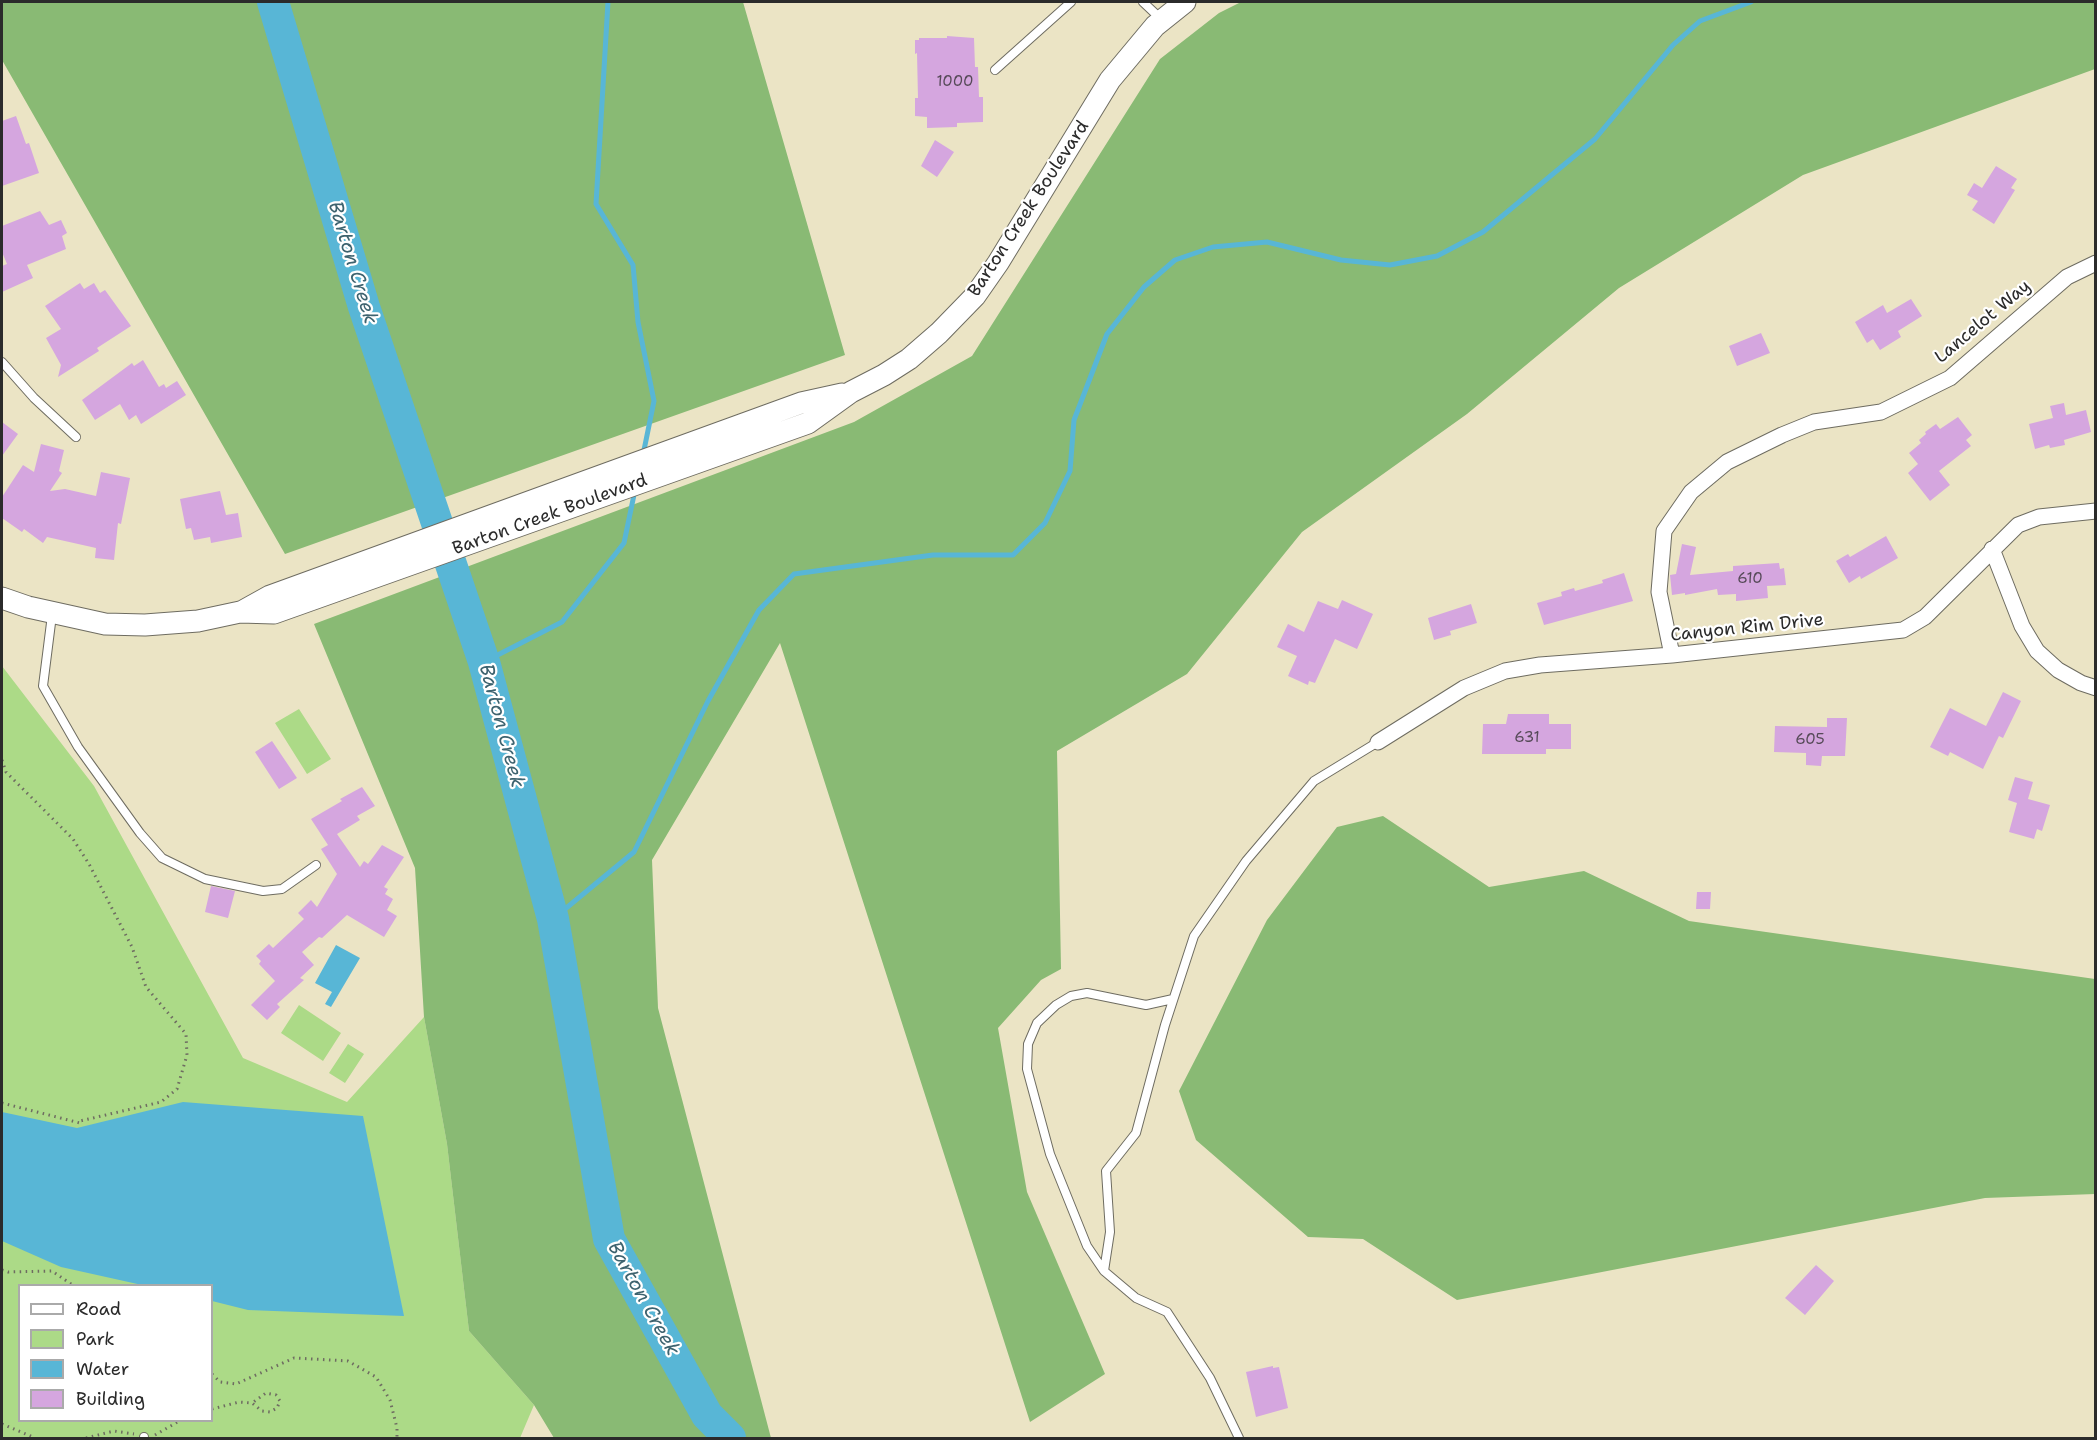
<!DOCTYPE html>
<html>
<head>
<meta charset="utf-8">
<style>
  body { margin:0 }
  #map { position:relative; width:2097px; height:1440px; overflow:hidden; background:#ebe4c5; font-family:"Shantell Sans",sans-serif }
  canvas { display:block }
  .frame { position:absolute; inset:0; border:3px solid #2b2b2b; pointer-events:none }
  .legend { position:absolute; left:18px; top:1284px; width:195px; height:138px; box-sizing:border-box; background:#fff; border:2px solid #aaa; margin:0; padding:8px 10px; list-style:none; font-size:18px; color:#2b2b2b }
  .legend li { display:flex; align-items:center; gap:12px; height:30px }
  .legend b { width:30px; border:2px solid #aaa }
</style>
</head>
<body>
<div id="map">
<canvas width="2097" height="1440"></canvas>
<div class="frame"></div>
<ul class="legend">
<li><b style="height:8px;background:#fff"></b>Road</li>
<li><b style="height:16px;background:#acda87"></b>Park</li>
<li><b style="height:16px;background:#58b6d6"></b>Water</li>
<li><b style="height:16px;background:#d5a6df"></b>Building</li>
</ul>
</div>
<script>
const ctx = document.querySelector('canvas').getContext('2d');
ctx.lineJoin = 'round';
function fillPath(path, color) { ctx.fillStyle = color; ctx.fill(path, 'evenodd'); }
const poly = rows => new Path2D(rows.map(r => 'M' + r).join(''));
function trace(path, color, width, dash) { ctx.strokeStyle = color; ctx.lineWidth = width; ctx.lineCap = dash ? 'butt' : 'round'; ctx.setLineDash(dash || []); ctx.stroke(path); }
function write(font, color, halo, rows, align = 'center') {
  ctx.font = font + ' "Shantell Sans",sans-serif'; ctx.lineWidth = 4.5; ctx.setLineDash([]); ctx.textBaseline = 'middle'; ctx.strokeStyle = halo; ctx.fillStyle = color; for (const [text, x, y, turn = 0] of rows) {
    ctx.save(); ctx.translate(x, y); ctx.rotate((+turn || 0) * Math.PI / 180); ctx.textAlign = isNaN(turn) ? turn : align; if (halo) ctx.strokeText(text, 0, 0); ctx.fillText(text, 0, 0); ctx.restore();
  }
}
const green = poly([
  [2,666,94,786,243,1058,347,1102,424,1017,447,1144,469,1331,534,1405,520,1438,2,1438],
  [20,1286,212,1286,212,1420,20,1420],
  [299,709,331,759,307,774,275,723],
  [299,1005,341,1033,323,1061,281,1033],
  [348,1044,364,1054,345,1083,329,1073]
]);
const forest = poly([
  [2,2,743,2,845,355,285,554,2,60],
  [1241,2,2095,2,2095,69,1803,175,1619,288,1467,414,1302,532,1187,674,1057,751,1061,969,1041,980,998,1028,1027,1192,1105,1374,1030,1422,780,643,652,860,658,1008,771,1438,554,1438,534,1405,469,1331,447,1144,424,1017,415,868,314,624,854,422,972,356,1160,59,1219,13],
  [1383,816,1489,887,1584,871,1689,921,2095,979,2095,1194,1985,1198,1457,1300,1363,1239,1308,1237,1196,1140,1179,1091,1267,920,1337,827]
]);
const water = poly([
  [336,945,360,958,331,1007,325,1004,332,992,315,983],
  [183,1102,363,1116,404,1316,248,1310,212,1301,212,1286,142,1285,61,1267,2,1241,2,1112,77,1128]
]);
const stream = poly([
  [608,2,596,204,633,265,638,322,654,401,643,455],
  [484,662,562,622,624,543,635,490],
  [553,919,634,852,708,701,759,610,794,574,933,555,1013,555,1045,523,1070,471,1074,420,1107,334,1144,287,1175,260,1213,247,1267,242,1341,260,1390,265,1437,256,1483,232,1595,139,1673,45,1700,21,1751,2]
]);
const river = poly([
  [273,2,364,307,484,662,553,919,609,1239,707,1415,730,1438]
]);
const building = poly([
  [947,36,974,38,975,67,978,67,979,97,983,97,983,122,957,123,957,127,927,128,927,117,915,116,915,98,918,98,917,53,915,54,915,40,919,40,919,38,947,38],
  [16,116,26,144,29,143,39,173,2,186,2,121],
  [935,140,954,152,937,177,921,166],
  [1996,166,2017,179,2011,188,2015,190,1994,224,1972,210,1978,201,1967,195,1974,183,1982,188],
  [40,211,49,225,61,220,67,233,62,236,66,249,27,265,33,278,2,292,2,266,7,264,2,252,2,226],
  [80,283,84,289,94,283,100,293,105,290,131,326,97,348,99,351,58,377,61,365,46,338,61,329,45,306],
  [1911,299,1922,316,1898,331,1901,337,1880,350,1873,339,1867,343,1855,322,1883,305,1887,313],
  [1761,333,1770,353,1737,366,1729,346],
  [143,360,159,387,164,384,166,388,177,381,186,395,141,424,136,415,129,420,120,404,95,420,82,400,132,363,134,366],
  [2064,403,2066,415,2086,410,2091,432,2064,440,2065,445,2050,448,2049,445,2035,449,2029,424,2053,418,2050,406],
  [1958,417,1972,435,1966,440,1971,446,1939,471,1950,485,1930,501,1908,473,1918,464,1909,453,1921,443,1919,440,1926,434,1925,432,1936,424,1940,429],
  [2,422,18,434,2,456],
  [41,444,64,450,59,471,62,473,50,491,65,489,96,496,101,472,130,478,121,524,118,523,114,560,95,558,96,548,47,537,43,543,24,529,22,532,2,518,2,497,23,465,34,472],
  [220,491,226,515,238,513,242,537,211,543,210,537,194,540,191,528,186,529,180,499],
  [1886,536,1898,558,1861,579,1860,576,1849,583,1836,561,1848,554,1850,557],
  [1682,544,1696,547,1690,575,1733,571,1733,566,1779,563,1780,569,1784,568,1786,585,1767,586,1768,598,1736,601,1736,594,1718,595,1717,589,1685,595,1685,593,1672,595,1670,575,1676,574],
  [1624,573,1633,601,1544,625,1537,603,1562,596,1561,592,1574,588,1575,591,1603,583,1602,580],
  [1342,600,1373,614,1357,649,1335,639,1315,683,1309,681,1308,685,1288,676,1297,656,1277,647,1288,624,1304,632,1318,601,1338,609],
  [1471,604,1477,623,1450,631,1451,635,1434,640,1428,618],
  [2003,692,2021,701,2003,738,1999,736,1983,769,1950,752,1948,756,1930,747,1950,708,1986,726],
  [1508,714,1549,714,1549,724,1571,724,1571,749,1546,749,1546,754,1482,754,1483,724,1506,724],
  [1827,718,1847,718,1845,756,1822,756,1821,766,1806,765,1806,753,1774,752,1775,726,1827,727],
  [272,741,297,778,279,789,255,752],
  [2015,777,2033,782,2028,799,2050,805,2042,831,2037,829,2034,839,2009,832,2017,803,2008,800],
  [362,787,375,806,357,816,360,820,337,834,360,867,364,861,368,864,382,845,404,857,384,887,388,889,385,894,393,899,387,910,397,916,384,937,347,915,322,938,319,937,302,952,314,965,300,978,304,980,277,1004,280,1007,267,1020,251,1005,275,981,259,964,261,961,256,956,269,944,273,948,304,919,298,913,311,900,317,907,337,874,321,849,328,845,311,819,342,801,340,799],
  [211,886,235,891,228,918,205,912],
  [1697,892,1711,892,1710,909,1696,909],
  [1816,1265,1834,1281,1805,1315,1785,1298],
  [1273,1366,1273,1368,1279,1367,1288,1408,1256,1417,1246,1372]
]);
const path = poly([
  [2,760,6,772,73,839,89,864,132,947,146,987,186,1034,187,1055,177,1089,161,1102,80,1121,80,1123,2,1103],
  [2,1270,8,1272,52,1271,74,1286],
  [212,1374,220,1382,236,1384,294,1358,348,1361,376,1377,390,1400,397,1428,397,1438],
  [212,1409,239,1402,252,1403,262,1411,270,1412,277,1408,280,1401,276,1395,266,1393,252,1403],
  [2,1424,33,1437],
  [155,1435,181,1420],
  [86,1438,114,1431,134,1434]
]);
const lane = poly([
  [1143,2,1161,19],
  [995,70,1071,2],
  [2,362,34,398,76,437],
  [52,615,43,686,78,747,140,833,162,858,205,879,263,891,282,889,316,865],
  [1104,1271,1087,1246,1050,1154,1027,1069,1028,1044,1037,1023,1056,1005,1071,996,1087,993,1146,1005,1173,999],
  [144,1437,144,1438],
  [1239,1438,1210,1378,1167,1312,1136,1298,1104,1271,1110,1232,1106,1171,1136,1133,1165,1025,1194,936,1246,861,1314,781,1378,742]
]);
const street = poly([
  [1992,549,2022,626,2037,651,2058,670,2081,683,2096,688],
  [1672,655,1659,592,1664,531,1691,492,1727,462,1782,435,1814,422,1881,412,1950,378,2067,277,2096,263],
  [1378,742,1464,688,1505,671,1540,665,1672,655,1903,630,1925,617,2018,525,2039,517,2096,511]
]);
const secondary = poly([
  [2,598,28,607,105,624,145,625,198,621,240,612,274,613,808,423,851,392,884,375,909,359,939,333,975,296,998,263,1110,80,1155,26,1185,2],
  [243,611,270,596,801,403,842,394]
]);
const numberNames = [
  ["1000",955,82],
  ["610",1750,579],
  ["631",1527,738],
  ["605",1810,740]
];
const streetNames = [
  ["Barton Creek Boulevard",1029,209,-57],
  ["Lancelot Way",1983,322,-40],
  ["Barton Creek Boulevard",550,515,-20],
  ["Canyon Rim Drive",1747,628,-6]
];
const waterNames = [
  ["Barton Creek",352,263,73],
  ["Barton Creek",501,726,75],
  ["Barton Creek",643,1299,61]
];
fillPath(green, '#acda87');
fillPath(forest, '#89ba74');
fillPath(water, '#58b6d6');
trace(stream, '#58b6d6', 5);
trace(river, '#58b6d6', 32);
fillPath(building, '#d5a6df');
trace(lane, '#6e6c61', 10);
trace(street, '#6e6c61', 17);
trace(secondary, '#6e6c61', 23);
trace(path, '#6e6c61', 3, [1.5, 4.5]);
trace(lane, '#fff', 8);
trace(street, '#fff', 15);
trace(secondary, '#fff', 21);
write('15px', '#564a58', null, numberNames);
write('18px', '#2b2b2b', '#fff', streetNames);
write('italic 20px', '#3d636f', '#fff', waterNames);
</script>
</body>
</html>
